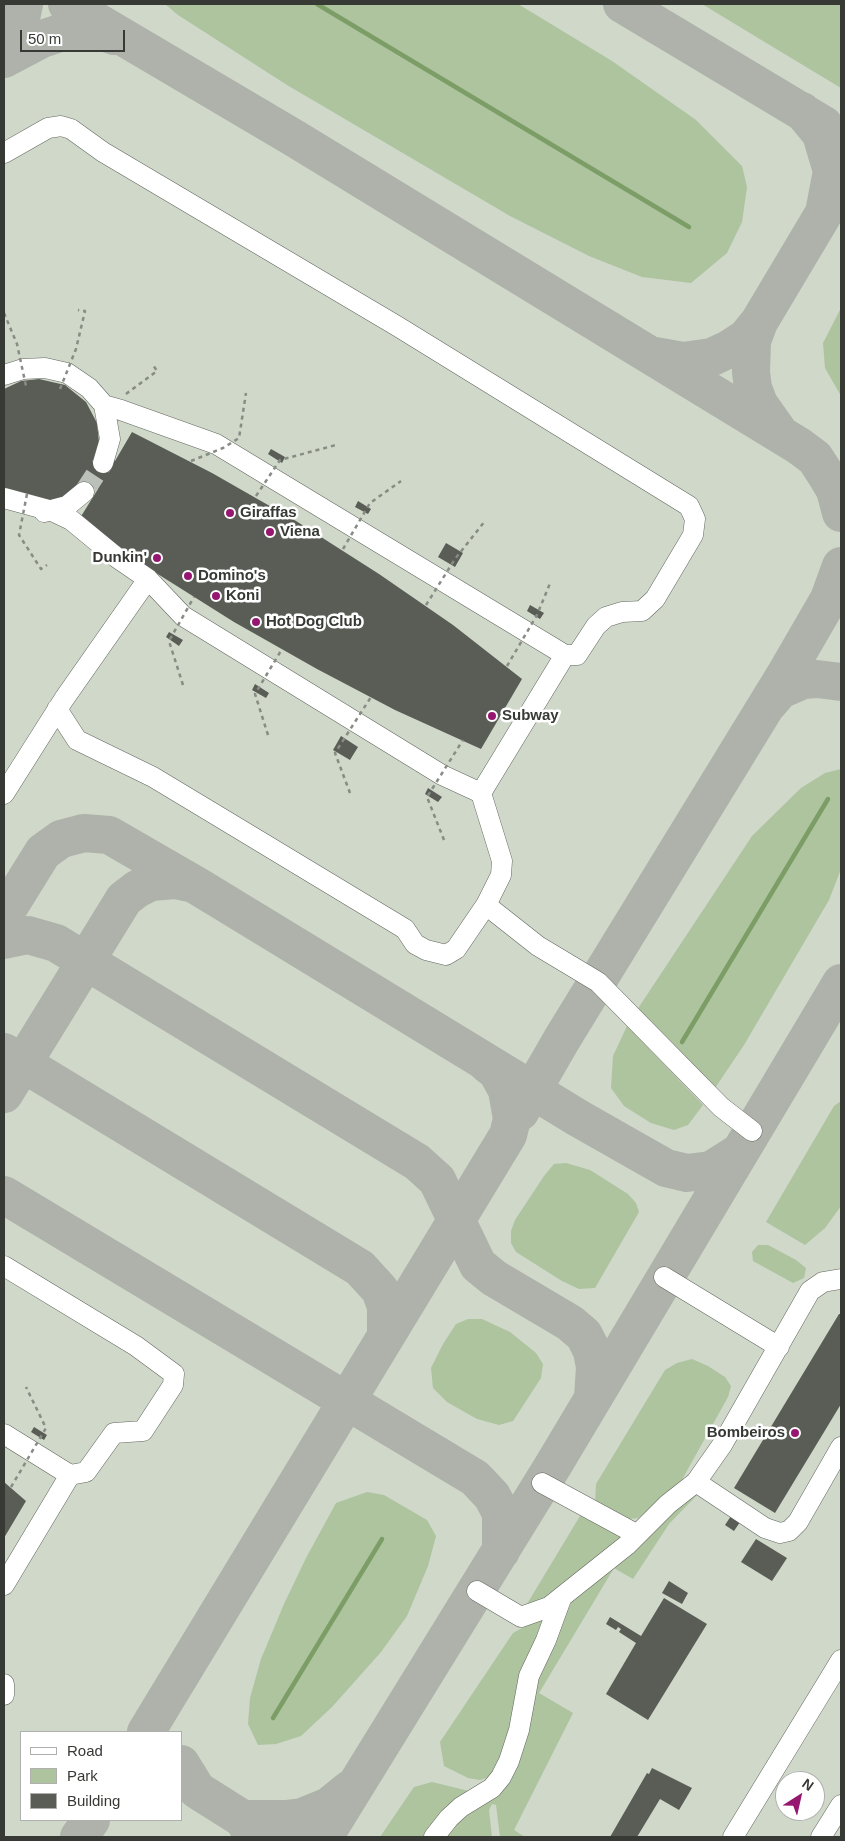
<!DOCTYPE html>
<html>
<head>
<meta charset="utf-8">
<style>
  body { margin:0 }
  #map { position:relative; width:845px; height:1841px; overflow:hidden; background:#dce2d9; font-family:Helvetica,sans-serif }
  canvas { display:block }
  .frame { position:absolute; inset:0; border:5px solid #373935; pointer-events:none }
  .legend { position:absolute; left:20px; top:1731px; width:162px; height:90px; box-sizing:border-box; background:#fff; border:1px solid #afb0ae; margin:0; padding:6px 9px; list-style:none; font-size:15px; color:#373935 }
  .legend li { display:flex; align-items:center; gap:10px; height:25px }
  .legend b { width:25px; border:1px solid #afb0ae }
  .north { position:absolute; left:775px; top:1771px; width:50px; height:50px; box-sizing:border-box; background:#fff; border:1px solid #afb0ae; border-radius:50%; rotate:35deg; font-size:14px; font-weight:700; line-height:20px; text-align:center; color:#373935 }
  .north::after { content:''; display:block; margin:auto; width:18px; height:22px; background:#951770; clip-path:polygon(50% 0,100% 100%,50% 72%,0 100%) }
  .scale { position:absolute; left:20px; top:30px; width:105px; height:22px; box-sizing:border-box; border:2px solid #373935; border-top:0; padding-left:6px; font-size:15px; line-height:18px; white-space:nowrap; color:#373935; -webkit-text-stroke:4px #fff; paint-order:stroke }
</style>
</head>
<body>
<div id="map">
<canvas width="845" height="1841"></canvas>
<div class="frame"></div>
<ul class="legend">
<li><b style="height:6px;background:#fff"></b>Road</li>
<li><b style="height:14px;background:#adc49f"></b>Park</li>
<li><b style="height:14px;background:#595d56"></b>Building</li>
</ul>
<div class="north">N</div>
<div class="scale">50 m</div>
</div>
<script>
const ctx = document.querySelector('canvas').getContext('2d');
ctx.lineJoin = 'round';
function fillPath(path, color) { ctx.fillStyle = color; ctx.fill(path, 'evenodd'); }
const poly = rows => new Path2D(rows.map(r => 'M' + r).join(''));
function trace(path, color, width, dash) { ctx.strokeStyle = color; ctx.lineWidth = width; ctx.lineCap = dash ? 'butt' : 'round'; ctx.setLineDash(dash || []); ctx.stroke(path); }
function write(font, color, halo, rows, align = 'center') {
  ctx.font = font + ' Helvetica,sans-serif'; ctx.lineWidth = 5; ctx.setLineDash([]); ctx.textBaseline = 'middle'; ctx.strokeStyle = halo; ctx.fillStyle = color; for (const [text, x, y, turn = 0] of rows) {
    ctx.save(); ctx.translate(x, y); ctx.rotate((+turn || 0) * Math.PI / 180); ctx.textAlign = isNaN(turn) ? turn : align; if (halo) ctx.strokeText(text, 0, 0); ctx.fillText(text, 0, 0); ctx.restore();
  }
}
const built = poly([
  [4,4,841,4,841,1837,4,1837],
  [21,1732,181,1732,181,1820,21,1820],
  [785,1781,815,1781,815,1811,785,1811]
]);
const green = poly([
  [165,4,518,4,612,61,696,120,742,166,747,187,742,222,727,253,691,283,642,277,589,256,510,216,287,85,178,15],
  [702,4,841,4,841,88,763,41],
  [841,308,841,396,825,368,823,343],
  [841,769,841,869,829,900,744,1045,713,1091,635,1013,752,836,801,788,825,773],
  [627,1026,703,1105,688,1125,674,1130,651,1123,624,1106,611,1088,613,1056],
  [841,1101,841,1206,825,1228,805,1245,766,1222,834,1106],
  [566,1163,590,1170,628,1194,636,1203,639,1212,595,1288,579,1289,562,1281,516,1252,511,1243,511,1231,515,1220,544,1176,554,1164],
  [758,1245,768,1245,796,1260,806,1268,804,1278,793,1283,753,1261,752,1252],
  [468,1319,482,1319,510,1332,536,1353,543,1364,541,1378,513,1421,499,1425,477,1419,447,1402,433,1388,431,1368,443,1344,456,1324],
  [692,1359,708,1366,725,1377,731,1386,728,1397,679,1485,638,1518,621,1520,595,1505,596,1484,665,1370,677,1363],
  [692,1491,697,1495,669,1524,633,1579,614,1568,539,1693,573,1713,514,1830,525,1837,500,1837,496,1805,492,1804,489,1810,492,1837,438,1837,487,1796,550,1646,573,1599],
  [367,1492,384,1495,427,1520,436,1536,428,1566,407,1616,381,1652,332,1707,301,1736,276,1744,258,1745,248,1724,250,1698,261,1659,284,1604,306,1558,336,1503],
  [583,1511,626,1536,565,1588,524,1609],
  [550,1613,510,1732,492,1776,480,1780,468,1778,444,1766,440,1742,513,1633],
  [432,1782,473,1792,427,1837,380,1837,414,1787]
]);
const stream = poly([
  [317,4,689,227],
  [682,1042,828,799],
  [273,1718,382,1539]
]);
const taxiway = poly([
  [67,4,294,138,799,446,815,458,826,475,835,490,841,513],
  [622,4,824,125],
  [4,53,19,28,24,4],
  [4,59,42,39,66,31,101,31,114,36],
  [655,356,683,361,712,357,729,349,746,338,759,322],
  [778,431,759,404,753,388,751,372,752,341,759,322,824,213,832,171,821,134,802,111],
  [769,703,780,690,803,680,817,679,841,682],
  [4,915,43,852,61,839,84,833,109,835,199,887,578,1118,666,1168,687,1173,711,1170,738,1153],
  [4,940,28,935,56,943,417,1162,437,1180,478,1265,494,1278,570,1323,584,1335,592,1351,595,1367,593,1398],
  [4,1052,360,1268,380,1290,386,1306,386,1336],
  [4,1094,124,899,137,889,151,882,175,880,194,884],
  [520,1112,562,1039,785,675,829,599,841,566],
  [4,1195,475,1478,492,1496,501,1513,501,1551],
  [146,1732,508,1135,512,1119,507,1090,497,1072,487,1064],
  [181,1764,197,1790,243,1819,254,1837],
  [243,1819,286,1819,302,1817,329,1806,350,1789],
  [79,1837,91,1820],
  [324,1837,554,1464,841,983]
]);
const building = poly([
  [39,379,65,385,86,402,97,423,100,452,115,461,132,432,212,473,296,521,379,574,453,625,522,679,481,749,395,710,317,669,234,622,153,571,80,518,98,489,85,481,67,495,55,500,21,500,4,496,4,389,21,381],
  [271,449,285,457,282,463,268,454],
  [358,501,371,509,368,514,355,507],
  [446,543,463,553,455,567,438,557],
  [530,605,544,613,540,619,527,611],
  [169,632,183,640,179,646,166,637],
  [255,684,269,693,266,698,252,690],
  [341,736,358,747,350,760,333,750],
  [428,788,442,797,438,802,425,794],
  [839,1314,841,1314,841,1404,775,1513,734,1488],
  [34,1427,47,1435,44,1440,31,1432],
  [4,1482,26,1501,4,1538],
  [731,1516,740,1522,734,1531,725,1525],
  [756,1539,787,1558,772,1581,741,1562],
  [669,1581,688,1593,682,1604,662,1593],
  [664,1598,707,1624,648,1720,606,1694,636,1643,619,1632,621,1629,618,1627,616,1630,606,1624,610,1617,641,1636],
  [652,1768,692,1788,685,1800,679,1810,660,1799,637,1837,610,1837,647,1773,649,1774]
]);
const minorTunnel = poly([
  [84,492,103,463]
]);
const path = poly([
  [126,394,157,371,153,365]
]);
const minor = poly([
  [4,153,48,128,61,126,71,129,103,152,397,326,689,506,695,519,693,535,655,599,642,611,622,612,606,617,596,626,577,655,565,655],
  [4,375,23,369,45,368,67,373,89,388,104,405,110,439,103,463],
  [104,405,118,409,216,444,565,655,481,793],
  [4,498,52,511,71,520,116,557,148,579],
  [44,512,67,506,84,492],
  [4,794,64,699,148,579,183,616,442,775,481,793,502,861,501,875,486,905,456,949,446,955,426,950,415,944,405,929,236,827,153,777,77,740,57,709],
  [486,905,538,946,598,982,721,1107,752,1131],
  [4,1266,136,1346,174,1374,173,1385,143,1431,114,1433,86,1472,70,1475],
  [664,1277,779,1347],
  [4,1434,70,1475,4,1585],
  [696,1482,765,1528,780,1533,789,1531,798,1522,841,1447],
  [542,1483,636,1534],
  [477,1591,521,1617,549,1607,627,1545,668,1504,696,1482,722,1445,810,1291,823,1282,841,1279],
  [4,1684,4,1695],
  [434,1837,449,1818,461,1807,492,1788,501,1777,509,1761,519,1730,529,1676,546,1640,561,1599],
  [733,1837,841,1660],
  [821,1837,841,1805]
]);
const pathBridge = poly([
  [4,313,17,344,26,386],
  [60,389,76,349,85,311,78,310],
  [191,461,223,448,239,438,246,393],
  [27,494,19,535,41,569,47,565],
  [256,496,280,460,336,445],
  [343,549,370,503,401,481],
  [426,605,455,559,485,521],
  [507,666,537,615,551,581],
  [183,685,169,641,194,597],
  [268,735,255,694,282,649],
  [350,793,335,753,371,697],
  [444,840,427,797,463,740],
  [11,1487,46,1428,26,1387]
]);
const markers = [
  [230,513,5,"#951770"],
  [270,532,5,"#951770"],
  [157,558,5,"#951770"],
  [188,576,5,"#951770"],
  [216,596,5,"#951770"],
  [256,622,5,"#951770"],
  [492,716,5,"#951770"],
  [795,1433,5,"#951770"]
];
const poiNames = [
  ["Giraffas",240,513],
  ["Viena",280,532],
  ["Dunkin'",147,558,"right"],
  ["Domino's",198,576],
  ["Koni",226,596],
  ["Hot Dog Club",266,622],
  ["Subway",502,716],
  ["Bombeiros",785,1433,"right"]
];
fillPath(built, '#cfd8c9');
fillPath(green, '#adc49f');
trace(stream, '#7c9d66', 4.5);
trace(taxiway, '#aeb2aa', 38);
fillPath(building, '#595d56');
trace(minorTunnel, '#bbc0b8', 20, [20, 10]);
trace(minor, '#62675f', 21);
trace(path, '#888c85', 2.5, [4, 4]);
trace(minor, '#fff', 20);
trace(pathBridge, '#888c85', 2.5, [4, 4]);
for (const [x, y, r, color] of markers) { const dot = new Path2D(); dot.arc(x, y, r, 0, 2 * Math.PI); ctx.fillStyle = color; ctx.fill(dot); trace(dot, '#fff', 2); }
write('bold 15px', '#373935', '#fff', poiNames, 'left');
</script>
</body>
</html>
